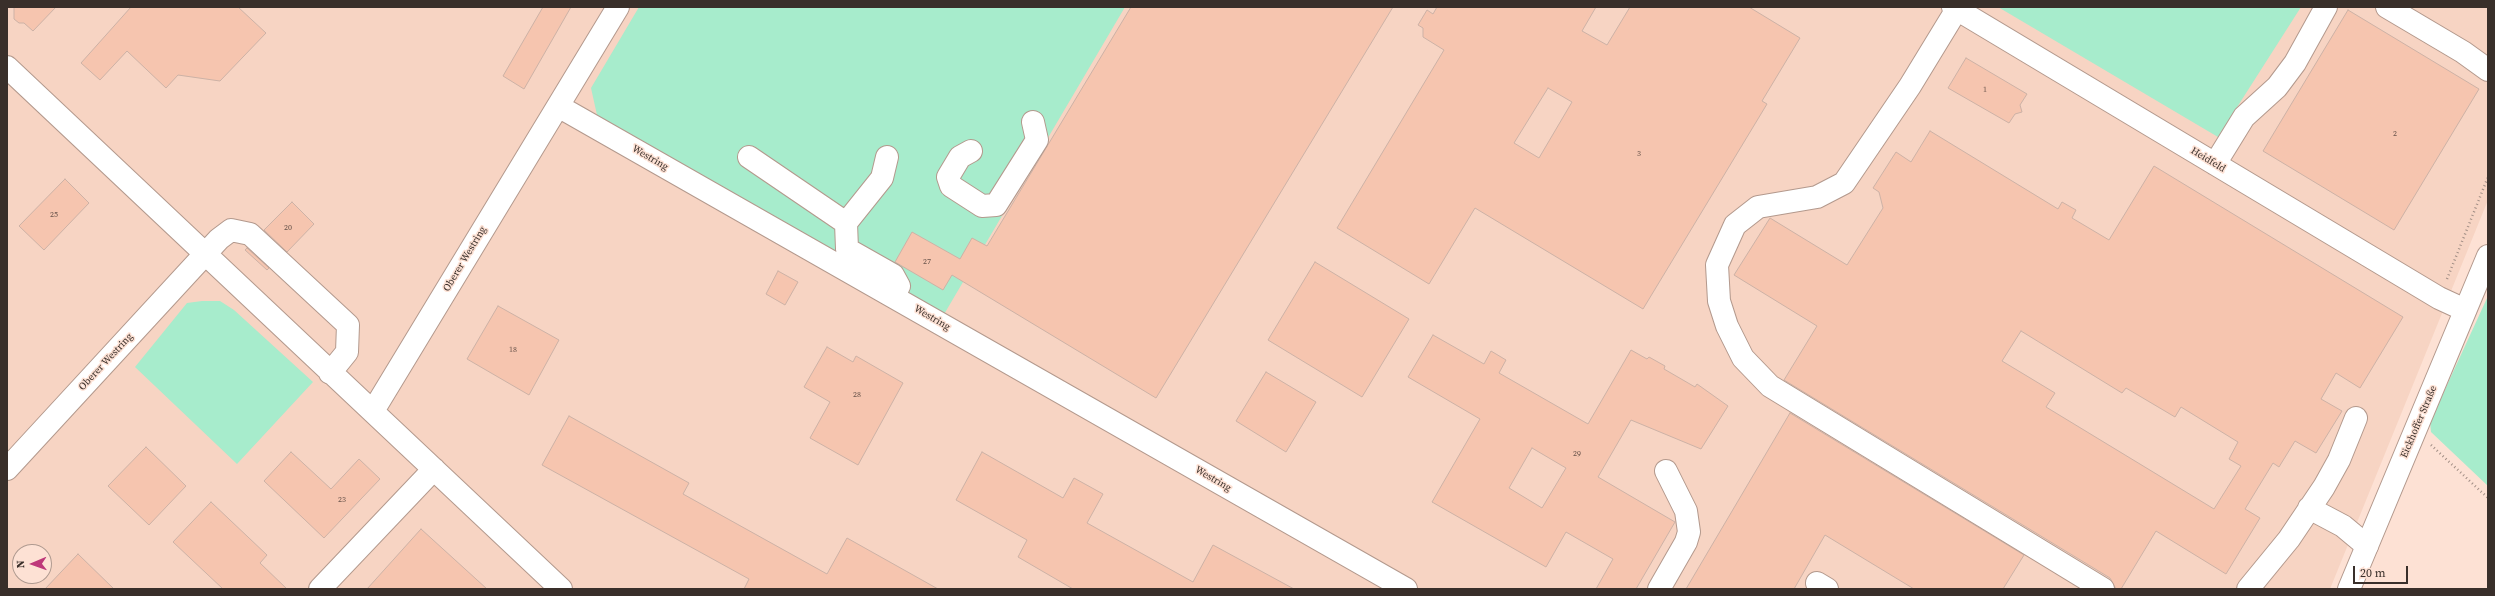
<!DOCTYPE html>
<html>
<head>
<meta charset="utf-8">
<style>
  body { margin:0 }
  #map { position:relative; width:2495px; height:596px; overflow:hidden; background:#fde1d4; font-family:"Source Serif 4",serif }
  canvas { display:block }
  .frame { position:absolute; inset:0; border:8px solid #392f2a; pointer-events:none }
  .north { position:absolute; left:12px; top:544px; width:40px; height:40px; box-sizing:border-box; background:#fde1d4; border:1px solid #af9a90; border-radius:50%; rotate:268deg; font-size:11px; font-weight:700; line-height:16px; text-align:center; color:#392f2a }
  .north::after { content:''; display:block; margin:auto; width:14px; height:18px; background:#be387a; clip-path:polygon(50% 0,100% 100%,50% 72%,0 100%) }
  .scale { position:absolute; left:2353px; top:566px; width:55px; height:18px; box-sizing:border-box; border:2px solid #392f2a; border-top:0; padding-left:5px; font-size:12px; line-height:14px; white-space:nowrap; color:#392f2a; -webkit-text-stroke:3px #fde1d4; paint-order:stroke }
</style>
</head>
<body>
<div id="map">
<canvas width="2495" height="596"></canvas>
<div class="frame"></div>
<div class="north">N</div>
<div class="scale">20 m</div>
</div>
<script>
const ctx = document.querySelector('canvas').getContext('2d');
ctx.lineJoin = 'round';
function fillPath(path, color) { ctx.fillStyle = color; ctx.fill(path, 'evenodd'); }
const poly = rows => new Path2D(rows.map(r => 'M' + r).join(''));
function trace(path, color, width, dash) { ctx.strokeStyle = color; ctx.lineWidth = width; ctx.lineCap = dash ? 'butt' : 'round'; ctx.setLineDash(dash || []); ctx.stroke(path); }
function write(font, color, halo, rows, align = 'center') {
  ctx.font = font + ' "Source Serif 4",serif'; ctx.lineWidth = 3; ctx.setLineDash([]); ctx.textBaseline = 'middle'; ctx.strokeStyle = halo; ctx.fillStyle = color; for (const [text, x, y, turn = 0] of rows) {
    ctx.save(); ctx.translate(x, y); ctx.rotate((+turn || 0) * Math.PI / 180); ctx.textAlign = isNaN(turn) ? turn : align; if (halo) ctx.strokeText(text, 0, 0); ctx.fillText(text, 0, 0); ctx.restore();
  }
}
const built = poly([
  [7,7,2488,7,2488,200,2330,589,7,589],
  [20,552,44,552,44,576,20,576]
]);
const green = poly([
  [639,7,1125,7,943,316,597,115,591,88],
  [1998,7,2301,7,2218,137],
  [2488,296,2488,486,2431,432,2430,422],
  [202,301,220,301,234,310,313,382,237,464,135,367,187,303]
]);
const building = poly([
  [14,7,56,7,33,31,24,23,19,23,14,19,14,7],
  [131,7,238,7,266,33,220,81,178,75,166,88,127,51,100,80,81,63,131,7],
  [543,7,571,7,524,89,503,76,543,7],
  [1131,7,1393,7,1156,398,952,275,943,290,895,262,912,232,960,259,972,238,987,246,1131,7],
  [1437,7,1596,7,1582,31,1607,45,1630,7,1749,7,1800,38,1762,101,1767,104,1643,309,1475,208,1429,284,1337,228,1444,50,1423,37,1423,28,1418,25,1427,10,1433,14,1437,7],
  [1548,88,1572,102,1539,158,1514,143,1548,88],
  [2348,10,2479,89,2394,230,2263,151,2348,10],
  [1966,58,2027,94,2020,105,2022,112,2015,114,2009,123,1948,88,1966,58],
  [1930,131,2058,209,2062,202,2076,210,2072,218,2109,240,2154,166,2403,317,2360,388,2336,373,2321,399,2342,411,2316,453,2295,441,2279,467,2273,463,2245,509,2260,518,2226,574,2156,531,2121,589,2116,589,2110,578,1784,380,1817,326,1734,275,1770,218,1847,265,1883,208,1879,192,1873,188,1896,152,1911,162,1930,131],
  [2021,331,2122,393,2126,388,2175,417,2181,407,2238,442,2229,459,2241,466,2214,509,2046,407,2055,393,2002,361,2021,331],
  [65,179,89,203,44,250,19,226,65,179],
  [292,202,314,224,287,252,264,230,292,202],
  [247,248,269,268,267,270,245,250,247,248],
  [1315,262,1409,319,1362,397,1268,340,1315,262],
  [778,271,798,282,785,305,766,294,778,271],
  [498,306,559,340,529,395,467,359,498,306],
  [1433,335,1484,364,1491,351,1506,360,1499,373,1588,424,1631,350,1647,359,1649,357,1665,366,1664,369,1695,387,1697,384,1728,406,1701,449,1631,420,1598,477,1675,522,1636,589,1596,589,1613,559,1566,532,1546,567,1432,502,1480,419,1408,377,1433,335],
  [1532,448,1566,468,1542,508,1509,488,1532,448],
  [827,347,853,362,856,356,903,383,858,465,810,438,830,402,804,387,827,347],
  [1266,372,1316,402,1286,452,1236,421,1266,372],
  [1790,413,2024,555,2003,589,1914,589,1825,535,1794,589,1686,589,1790,413],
  [569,416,689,483,683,494,827,574,847,538,938,589,744,589,749,579,542,465,569,416],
  [146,447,186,486,149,525,108,486,146,447],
  [291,452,331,489,359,459,380,479,324,538,264,481,291,452],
  [982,452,1063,498,1074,478,1103,494,1087,523,1193,582,1213,545,1294,589,1073,589,1018,557,1027,540,956,500,982,452],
  [211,502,267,555,260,563,287,589,223,589,173,542,211,502],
  [421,529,487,589,367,589,421,529],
  [78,554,114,589,45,589,78,554]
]);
const path = poly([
  [2447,279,2488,177],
  [2431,445,2488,498]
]);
const minor = poly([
  [618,7,558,106,1406,589],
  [1953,7,2439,298,2465,310],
  [2387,7,2463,52,2488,70],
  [1957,9,1910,86,1844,183,1817,197,1758,207,1735,225,1717,265,1719,301,1727,326,1743,358,1770,386,2103,589],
  [7,67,561,589],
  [971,151,960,157,948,177,951,186,982,206,996,205,1037,140,1033,122],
  [749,157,846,223],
  [887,157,882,178,846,223,847,249,893,275,899,286,893,296],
  [2215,164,2244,117,2277,87,2295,63,2326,7],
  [373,411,558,106],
  [7,469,219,239,231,230,250,234,348,325,347,352,330,373],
  [2309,508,2343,526,2367,546],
  [1817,583,1827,589],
  [320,589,434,469],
  [1659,589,1686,542,1689,532,1686,511,1666,471],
  [2248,589,2289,539,2324,487,2339,460,2356,418]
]);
const major = poly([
  [2349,589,2488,256]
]);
const numberNames = [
  ["1",1985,90],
  ["2",2395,134],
  ["3",1639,154],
  ["25",54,215],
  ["20",288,228],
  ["27",927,262],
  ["18",513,350],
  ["28",857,395],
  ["29",1577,454],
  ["23",342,500]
];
const streetNames = [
  ["Westring",650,158,30],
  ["Heidfeld",2208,160,31],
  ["Oberer Westring",465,259,-59],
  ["Westring",932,318,30],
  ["Oberer Westring",106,362,-47],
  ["Eickhoffer Straße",2419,422,-67],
  ["Westring",1213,479,30]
];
fillPath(built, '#f7d4c3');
fillPath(green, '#a7eccc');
fillPath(building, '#f6c5af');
trace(building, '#cdb2a6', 1);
trace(minor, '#b3998d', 24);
trace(major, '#b3998d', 24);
trace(path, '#a18e85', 2.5, [1, 3]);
trace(minor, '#fff', 22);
trace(major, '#fff', 22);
write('8px', '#68544b', null, numberNames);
write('10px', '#392f2a', '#fde1d4', streetNames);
</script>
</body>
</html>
